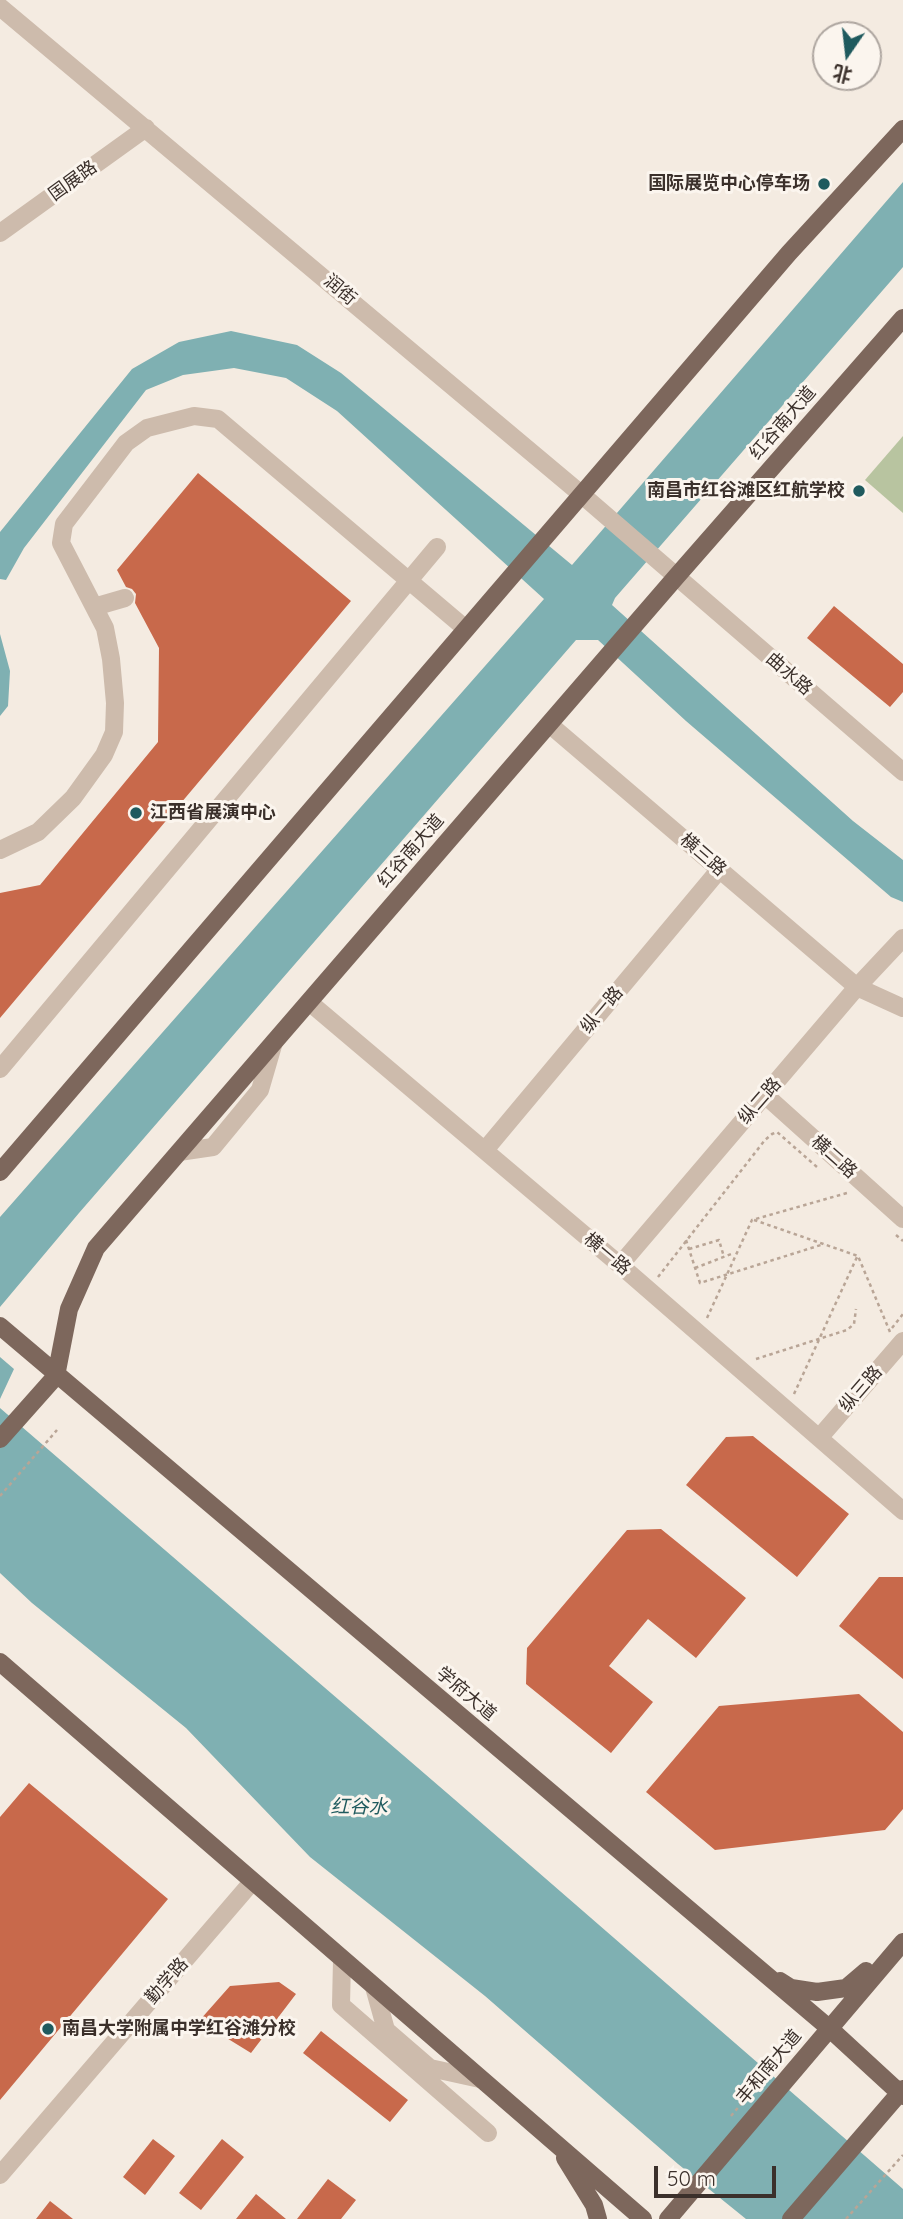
<!DOCTYPE html>
<html>
<head>
<meta charset="utf-8">
<style>
  body { margin:0 }
  #map { position:relative; width:903px; height:2219px; overflow:hidden; background:#f4ebe1; font-family:Quicksand,"Noto Sans SC",sans-serif }
  canvas { display:block }
  .north { position:absolute; left:812px; top:21px; width:70px; height:70px; box-sizing:border-box; background:#fbf5ee; border:2px solid #aea6a0; border-radius:50%; rotate:194deg; font-size:19px; font-weight:700; line-height:28px; text-align:center; color:#3b302b }
  .north::after { content:''; display:block; margin:auto; width:24px; height:32px; background:#1f5a5e; clip-path:polygon(50% 0,100% 100%,50% 72%,0 100%) }
  .scale { position:absolute; left:654px; top:2166px; width:122px; height:32px; box-sizing:border-box; border:4px solid #3b302b; border-top:0; padding-left:9px; font-size:21px; line-height:24px; white-space:nowrap; color:#3b302b; -webkit-text-stroke:5px #fbf5ee; paint-order:stroke }
</style>
</head>
<body>
<div id="map">
<canvas width="903" height="2219"></canvas>
<div class="north">北</div>
<div class="scale">50 m</div>
</div>
<script>
const ctx = document.querySelector('canvas').getContext('2d');
ctx.lineJoin = 'round';
function fillPath(path, color) { ctx.fillStyle = color; ctx.fill(path, 'evenodd'); }
const poly = rows => new Path2D(rows.map(r => 'M' + r).join(''));
function trace(path, color, width, dash) { ctx.strokeStyle = color; ctx.lineWidth = width; ctx.lineCap = dash ? 'butt' : 'round'; ctx.setLineDash(dash || []); ctx.stroke(path); }
function write(font, color, halo, rows, align = 'center') {
  ctx.font = font + ' Quicksand,"Noto Sans SC",sans-serif'; ctx.lineWidth = 6; ctx.setLineDash([]); ctx.textBaseline = 'middle'; ctx.strokeStyle = halo; ctx.fillStyle = color; for (const [text, x, y, turn = 0] of rows) {
    ctx.save(); ctx.translate(x, y); ctx.rotate((+turn || 0) * Math.PI / 180); ctx.textAlign = isNaN(turn) ? turn : align; if (halo) ctx.strokeText(text, 0, 0); ctx.fillText(text, 0, 0); ctx.restore();
  }
}
const green = poly([
  [903,436,903,513,865,480]
]);
const water = poly([
  [903,182,903,267,615,598,612,605,853,821,903,860,903,902,891,897,686,721,598,640,576,640,79,1213,0,1307,0,1217,544,599,337,411,286,378,234,368,183,375,146,390,24,548,6,580,0,579,0,532,132,369,179,342,231,331,297,345,341,373,572,565],
  [0,634,10,671,8,706,0,716],
  [0,1357,14,1369,0,1399],
  [0,1408,454,1799,903,2189,903,2219,746,2219,678,2164,485,1996,310,1857,186,1728,32,1603,0,1573]
]);
const building = poly([
  [198,473,351,601,0,1018,0,893,40,885,158,742,159,648,135,603,136,594,132,589,126,587,117,570],
  [834,606,903,664,903,692,890,707,807,638],
  [753,1436,849,1514,797,1577,686,1485,726,1437],
  [661,1529,746,1598,696,1658,648,1619,609,1666,653,1702,611,1753,526,1684,527,1648,627,1530],
  [879,1577,903,1577,903,1679,839,1626],
  [859,1694,903,1732,903,1809,885,1830,715,1850,646,1792,719,1706],
  [29,1783,168,1899,0,2100,0,1817],
  [279,1982,296,1994,251,2053,199,2021,230,1986],
  [321,2031,408,2100,390,2122,303,2053],
  [153,2139,175,2156,145,2195,123,2177],
  [222,2139,244,2157,201,2210,179,2193],
  [328,2179,356,2200,341,2219,297,2219],
  [256,2194,286,2219,236,2219],
  [50,2201,73,2219,36,2219]
]);
const path = poly([
  [754,1220,858,1256,890,1332],
  [896,1235,903,1241],
  [686,1240,700,1283,824,1244],
  [689,1249,719,1240,724,1257],
  [695,1268,734,1253],
  [658,1277,765,1140,772,1134,777,1132,817,1167],
  [707,1318,752,1220,847,1193],
  [892,1328,903,1314],
  [756,1359,847,1330,854,1324,856,1309],
  [794,1394,857,1257],
  [0,1496,57,1430],
  [731,2116,792,2043],
  [846,2219,903,2155]
]);
const minor = poly([
  [0,7,581,494,903,772],
  [0,233,146,128],
  [94,607,125,598],
  [549,724,857,987,903,1008],
  [0,850,38,832,73,798,104,755,114,732,115,703,111,659,105,628,61,543,64,524,126,443,147,428,194,416,218,419,466,629],
  [309,1002,620,1265,903,1511],
  [0,1069,437,547],
  [765,1095,903,1219],
  [485,1150,720,869],
  [179,1152,213,1147,260,1090,274,1042],
  [620,1265,857,987,903,938],
  [819,1438,903,1341],
  [342,1960,341,2005,488,2133],
  [374,1987,386,2030,430,2068,480,2079],
  [0,2175,252,1882]
]);
const major = poly([
  [0,1172,789,253,903,129],
  [0,1326,829,2028,903,2096],
  [0,1439,56,1376,69,1309,96,1248,676,577,903,318],
  [0,1662,643,2219],
  [780,1981,791,1988,817,1992,846,1988,866,1971],
  [565,2158,594,2205,598,2219],
  [668,2219,903,1942],
  [791,2219,903,2089]
]);
const markers = [
  [824,184,7,"#1f5a5e"],
  [859,491,7,"#1f5a5e"],
  [136,813,7,"#1f5a5e"],
  [48,2029,7,"#1f5a5e"]
];
const streetNames = [
  ["国展路",73,181,-36],
  ["润街",340,290,40],
  ["红谷南大道",783,423,-49],
  ["曲水路",789,674,41],
  ["红谷南大道",411,851,-49],
  ["横三路",703,855,41],
  ["纵一路",602,1010,-50],
  ["纵二路",760,1101,-49],
  ["横二路",834,1157,42],
  ["横一路",607,1254,40],
  ["纵三路",861,1389,-49],
  ["学府大道",466,1694,40],
  ["勤学路",167,1981,-49],
  ["丰和南大道",769,2067,-50]
];
const poiNames = [
  ["国际展览中心停车场",810,184],
  ["南昌市红谷滩区红航学校",845,491],
  ["江西省展演中心",150,813,"left"],
  ["南昌大学附属中学红谷滩分校",62,2029,"left"]
];
const waterNames = [
  ["红谷水",359,1807]
];
fillPath(green, '#b8c4a0');
fillPath(water, '#7fb0b2');
fillPath(building, '#c8694b');
trace(path, '#b9a596', 2.5, [3.5, 3.5]);
trace(minor, '#cdbbac', 18);
trace(major, '#7d675c', 18);
for (const [x, y, r, color] of markers) { const dot = new Path2D(); dot.arc(x, y, r, 0, 2 * Math.PI); ctx.fillStyle = color; ctx.fill(dot); trace(dot, '#fbf5ee', 2.5); }
write('18px', '#3b302b', '#fbf5ee', streetNames);
write('bold 18px', '#3b302b', '#fbf5ee', poiNames, 'right');
write('italic 19px', '#1f5a5e', '#fbf5ee', waterNames);
</script>
</body>
</html>
